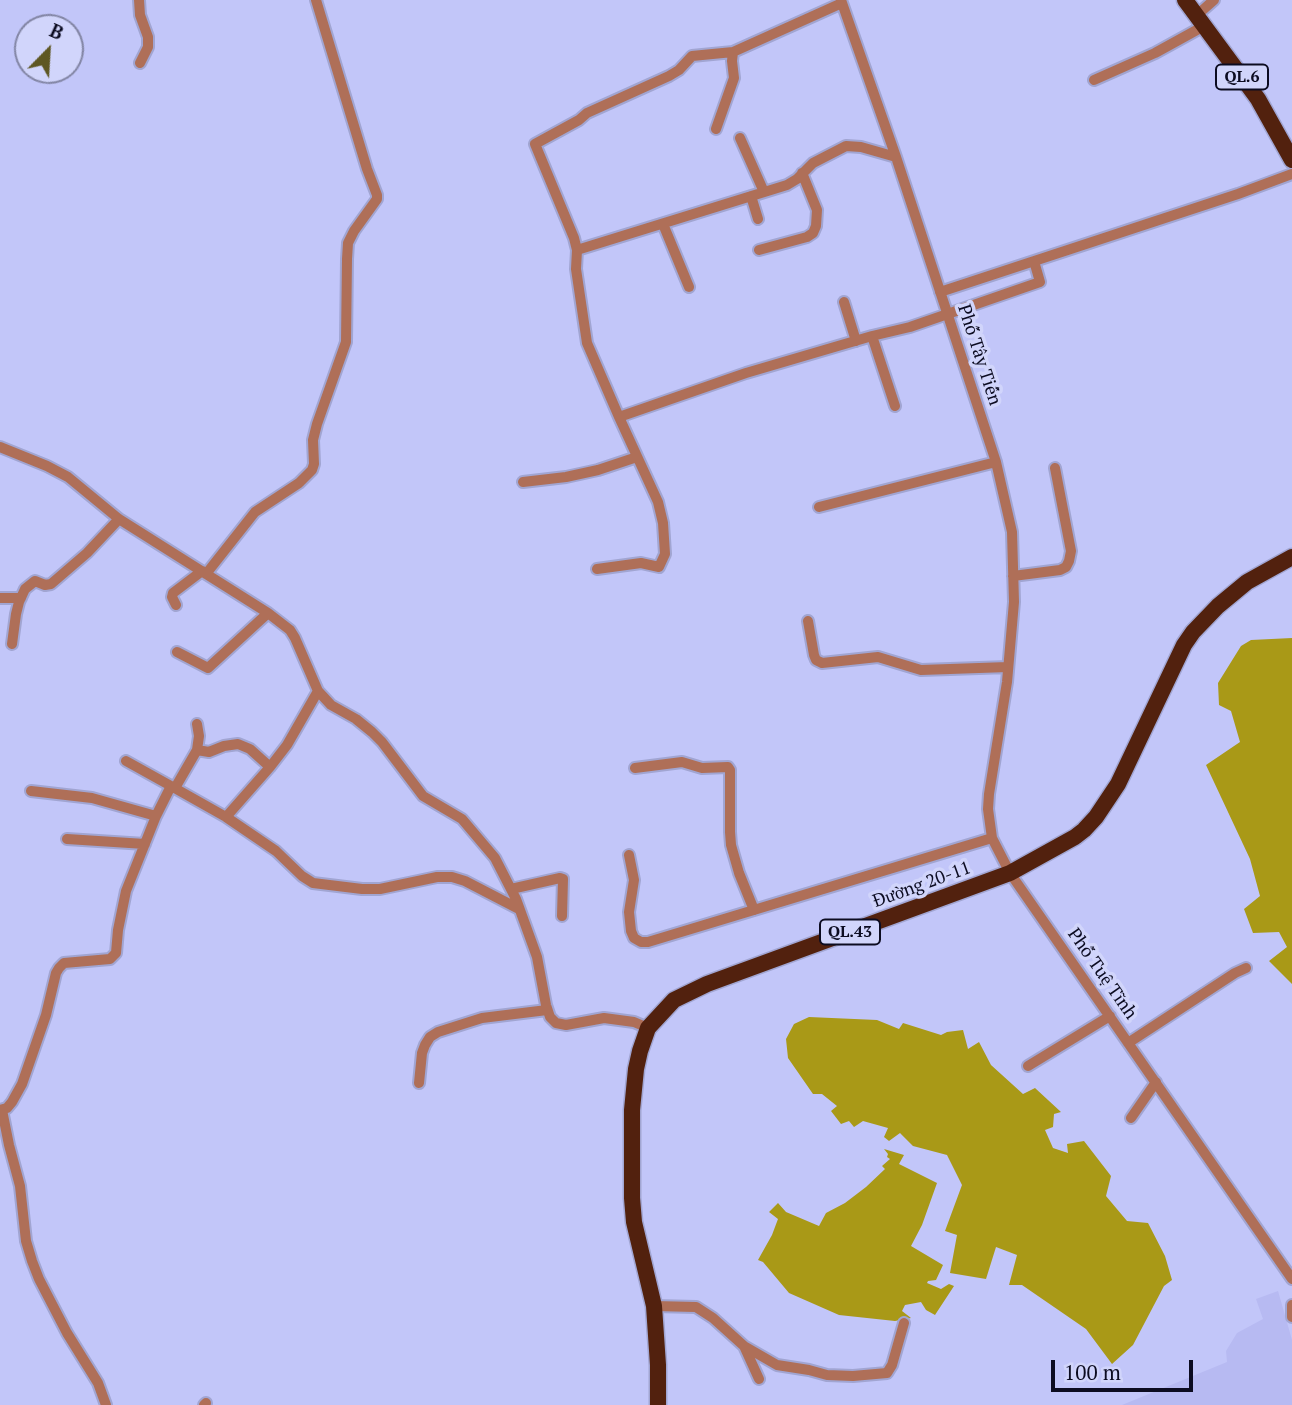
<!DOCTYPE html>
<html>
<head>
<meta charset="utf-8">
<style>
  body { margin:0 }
  #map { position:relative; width:1292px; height:1405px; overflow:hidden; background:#c2c6f9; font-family:"PT Serif",serif }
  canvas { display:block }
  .north { position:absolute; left:14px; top:14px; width:70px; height:70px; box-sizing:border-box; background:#d1d5fb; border:2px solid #8285a4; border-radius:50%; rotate:24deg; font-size:19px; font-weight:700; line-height:28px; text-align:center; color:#0c0c21 }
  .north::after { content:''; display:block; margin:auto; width:24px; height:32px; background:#5e5723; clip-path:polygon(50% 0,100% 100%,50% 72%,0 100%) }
  .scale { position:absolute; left:1051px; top:1360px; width:142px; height:32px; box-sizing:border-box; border:4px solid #0c0c21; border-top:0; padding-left:9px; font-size:21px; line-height:24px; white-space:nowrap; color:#0c0c21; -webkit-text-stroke:5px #d1d5fb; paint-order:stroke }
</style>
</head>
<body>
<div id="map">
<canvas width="1292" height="1405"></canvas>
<div class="north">B</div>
<div class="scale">100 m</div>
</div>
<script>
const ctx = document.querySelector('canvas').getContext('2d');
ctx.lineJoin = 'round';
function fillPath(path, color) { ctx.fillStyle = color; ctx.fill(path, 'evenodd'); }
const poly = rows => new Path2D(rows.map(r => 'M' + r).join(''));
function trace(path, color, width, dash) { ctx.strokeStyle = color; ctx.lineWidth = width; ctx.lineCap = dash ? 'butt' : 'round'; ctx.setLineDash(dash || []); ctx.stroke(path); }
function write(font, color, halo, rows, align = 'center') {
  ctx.font = font + ' "PT Serif",serif'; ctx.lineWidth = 7; ctx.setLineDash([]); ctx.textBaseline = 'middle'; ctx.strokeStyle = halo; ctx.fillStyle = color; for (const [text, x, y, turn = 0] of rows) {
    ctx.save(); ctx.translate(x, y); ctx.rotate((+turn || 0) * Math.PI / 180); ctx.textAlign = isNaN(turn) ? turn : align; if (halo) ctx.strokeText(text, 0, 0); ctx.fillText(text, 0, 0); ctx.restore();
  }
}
const built = poly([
  [1278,1291,1292,1340,1292,1405,1122,1405,1227,1362,1226,1351,1237,1333,1263,1319,1256,1299]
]);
const forest = poly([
  [1292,638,1292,984,1269,961,1287,947,1279,932,1253,933,1244,909,1260,896,1250,859,1206,765,1240,742,1231,711,1219,705,1218,683,1241,646,1251,640],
  [809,1017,877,1020,899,1029,903,1023,941,1035,947,1032,963,1030,968,1049,979,1042,991,1065,1023,1094,1035,1088,1061,1112,1054,1114,1053,1127,1045,1130,1053,1148,1068,1153,1067,1144,1084,1141,1111,1176,1106,1196,1127,1221,1148,1223,1165,1256,1172,1280,1164,1286,1133,1345,1112,1364,1086,1329,1022,1285,1009,1285,1017,1255,996,1247,986,1279,950,1273,957,1235,945,1231,962,1185,947,1155,913,1146,900,1133,889,1141,884,1137,888,1128,863,1121,854,1127,849,1121,841,1124,831,1111,837,1106,822,1094,813,1094,788,1058,786,1039,794,1024],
  [884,1149,904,1155,899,1164,937,1183,922,1225,911,1246,943,1265,936,1280,928,1281,927,1283,941,1289,949,1284,954,1286,935,1315,926,1310,921,1302,905,1305,902,1311,911,1318,895,1321,839,1315,789,1293,763,1262,758,1260,772,1235,778,1219,769,1212,778,1203,786,1212,819,1226,826,1213,845,1203,866,1187,885,1169,882,1166,890,1159,887,1157,888,1154]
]);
const minor = poly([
  [139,0,140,15,148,37,148,47,140,63],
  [841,0,896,157,996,462,1012,532,1014,602,1007,682,989,794,988,809,992,838,1010,873,1292,1279],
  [1197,15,1214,0],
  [1094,80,1155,53,1204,26],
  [716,129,734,78,732,61,733,52],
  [740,138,764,192],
  [751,196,758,219],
  [663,224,689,287],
  [577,250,787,185,797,179,813,163,846,146,861,147,896,157],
  [759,250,807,237,813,233,816,226,817,210,802,173],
  [940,292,1238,194,1292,174],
  [844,302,856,341],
  [872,336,895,406],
  [619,417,746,373,872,336,910,327,1040,282,1034,261],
  [0,447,47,466,68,477,119,519,268,613,290,630,295,638,318,691,331,705,356,719,372,732,382,742,423,796,462,819,495,858,516,899,537,957,546,1005,550,1017,556,1023,566,1025,604,1018,634,1022,648,1028],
  [523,482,566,477,598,470,637,457],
  [819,507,996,462],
  [597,569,641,563,659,567,665,554,663,523,658,502,619,417,587,343,576,269,577,250,574,238,535,144,579,120,587,113,669,76,679,70,692,56,733,52,842,3],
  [206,574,255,512,299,483,312,470,314,464,313,440,317,424,346,342,347,259,348,243,354,231,377,199,377,195,367,169,316,0],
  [1013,576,1060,570,1066,567,1069,561,1071,551,1055,468],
  [0,598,21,598],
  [176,605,172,597,173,593,202,571],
  [808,621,814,655,816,660,822,663,878,657,921,670,1008,667],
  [12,644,16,614,19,602,25,589,35,581,45,585,51,584,87,553,119,519],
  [177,652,208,668,268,613],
  [197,750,209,752,224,746,238,744,250,749,270,767],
  [126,761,171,786],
  [635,768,682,762,702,768,728,767,730,770,730,832,731,845,739,873,754,910],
  [175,788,197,750,199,736,197,724],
  [31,791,92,798,156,816],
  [226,817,270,767,287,745,318,691],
  [67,839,145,844],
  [629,855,634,880,629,912,631,931,634,938,641,942,648,942,992,838],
  [511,889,560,878,563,879,562,916],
  [1128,1043,1235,973,1246,968],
  [1028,1066,1110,1016],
  [419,1083,422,1053,425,1045,430,1037,438,1032,482,1018,547,1010],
  [0,1110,7,1108,12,1102,22,1084,46,1015,56,973,59,968,64,963,110,959,116,953,118,930,126,891,156,816,171,786,226,817,276,851,302,876,313,883,362,889,380,889,437,877,452,877,465,881,519,909],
  [2,1110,9,1145,20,1186,26,1241,32,1261,39,1279,67,1333,98,1383,106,1405],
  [1131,1118,1156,1082],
  [1292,1305,1292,1317],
  [654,1306,696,1307,713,1318,744,1346,777,1365,809,1370,827,1375,853,1376,887,1373,892,1365,904,1323],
  [744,1346,759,1379],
  [204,1405,206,1403]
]);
const highway = poly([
  [1185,0,1258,99,1292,160],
  [658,1405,658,1365,654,1306,634,1222,632,1198,632,1110,636,1069,640,1051,648,1028,674,1000,707,984,1010,873,1075,837,1084,830,1096,817,1118,784,1184,645,1193,632,1218,606,1247,582,1292,557]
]);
const shields = [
  [1242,77,52],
  [850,932,60]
];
const shieldNames = [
  ["QL.6",1242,77],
  ["QL.43",850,932]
];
const streetNames = [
  ["Phố Tây Tiến",979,355,72],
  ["Đường 20-11",922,885,-20],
  ["Phố Tuệ Tĩnh",1102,974,55]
];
fillPath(built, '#b7baf2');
fillPath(forest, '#a99917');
trace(minor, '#a1a5d2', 14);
trace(highway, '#a1a5d2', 19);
trace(minor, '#af6f58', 10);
trace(highway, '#52210e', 16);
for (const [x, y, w] of shields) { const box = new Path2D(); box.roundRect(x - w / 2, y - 12.5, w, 25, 5); ctx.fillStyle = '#d1d5fb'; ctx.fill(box); trace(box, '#0c0c21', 2); }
write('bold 16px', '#0c0c21', null, shieldNames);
write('18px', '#0c0c21', '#d1d5fb', streetNames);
</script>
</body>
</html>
